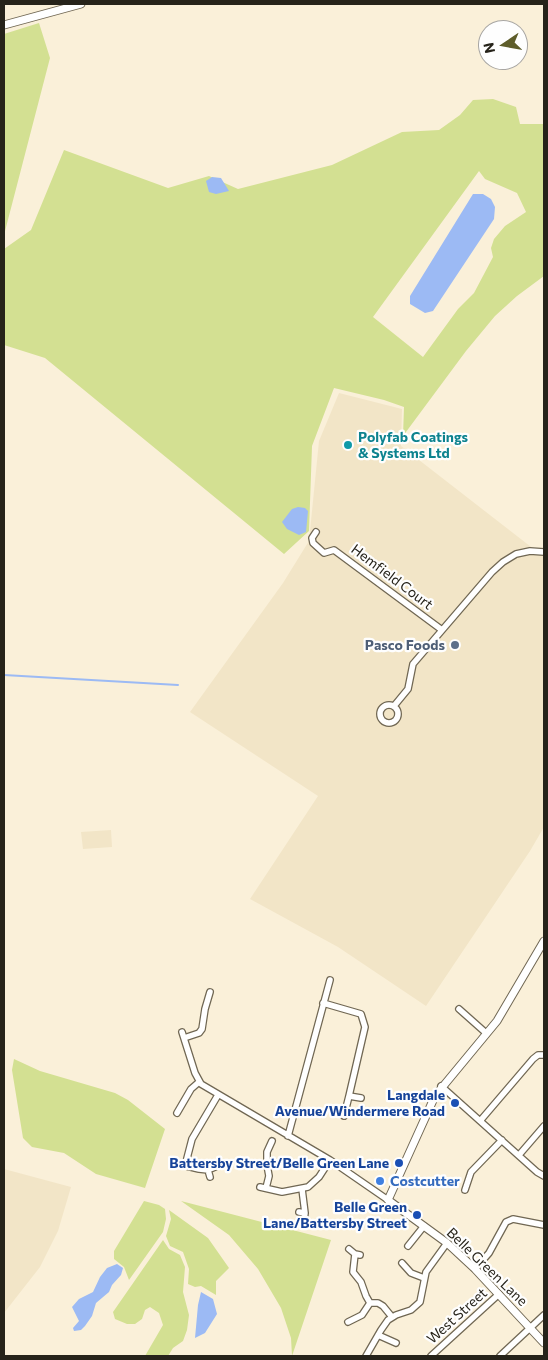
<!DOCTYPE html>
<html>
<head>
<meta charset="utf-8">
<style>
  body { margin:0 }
  #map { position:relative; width:548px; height:1360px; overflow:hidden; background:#faf0d9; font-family:Commissioner,sans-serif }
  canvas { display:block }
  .frame { position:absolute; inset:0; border:5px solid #26231a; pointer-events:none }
  .north { position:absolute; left:478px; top:20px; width:50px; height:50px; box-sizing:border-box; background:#fefefe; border:1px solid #a8a6a3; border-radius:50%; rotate:258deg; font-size:14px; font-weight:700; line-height:20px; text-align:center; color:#26231a }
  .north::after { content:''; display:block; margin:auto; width:18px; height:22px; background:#5e5d2a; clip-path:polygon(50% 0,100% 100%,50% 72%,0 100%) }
</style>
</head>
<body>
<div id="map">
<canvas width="548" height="1360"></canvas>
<div class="frame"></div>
<div class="north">N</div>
</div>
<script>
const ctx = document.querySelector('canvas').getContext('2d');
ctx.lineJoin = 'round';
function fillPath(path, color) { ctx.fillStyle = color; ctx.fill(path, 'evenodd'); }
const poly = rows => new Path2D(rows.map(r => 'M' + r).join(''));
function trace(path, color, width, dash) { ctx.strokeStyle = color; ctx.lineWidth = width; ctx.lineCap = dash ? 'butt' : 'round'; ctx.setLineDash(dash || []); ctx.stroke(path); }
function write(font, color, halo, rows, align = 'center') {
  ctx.font = font + ' Commissioner,sans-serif'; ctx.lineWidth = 4.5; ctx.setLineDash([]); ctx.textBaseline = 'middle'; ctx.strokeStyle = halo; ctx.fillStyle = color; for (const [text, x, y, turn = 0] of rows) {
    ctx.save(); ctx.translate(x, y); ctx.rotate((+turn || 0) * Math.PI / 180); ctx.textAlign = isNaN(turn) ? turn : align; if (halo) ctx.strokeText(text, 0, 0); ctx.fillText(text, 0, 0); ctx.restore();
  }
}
const built = poly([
  [339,393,402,409,401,446,544,557,544,827,530,851,426,1006,338,947,250,899,318,796,190,712,283,583,309,541,319,441],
  [111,830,112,847,83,849,81,832],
  [4,1169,71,1187,58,1231,40,1267,4,1313]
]);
const green = poly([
  [39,23,50,58,4,235,4,34],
  [493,99,516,107,520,124,544,124,544,276,517,296,495,316,466,351,403,436,404,407,384,400,334,388,312,446,309,531,284,554,45,358,4,345,4,249,31,230,64,150,168,188,209,176,238,189,332,165,402,132,439,130,460,115,473,100],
  [479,171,485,179,517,193,526,212,505,226,494,239,491,248,493,257,474,293,458,309,423,357,373,317],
  [14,1059,40,1071,115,1093,128,1100,165,1129,145,1188,96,1174,64,1153,32,1147,23,1138,12,1070],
  [144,1201,159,1205,165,1209,166,1219,163,1232,129,1280,124,1267,114,1259,114,1251],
  [181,1201,331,1240,292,1356,291,1338,281,1308,258,1269,229,1235],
  [169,1210,208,1238,229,1268,216,1281,216,1295,201,1286,195,1287,188,1284,189,1269,183,1252,170,1246,166,1236,171,1219],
  [163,1240,169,1249,180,1255,185,1267,183,1292,189,1315,187,1330,183,1341,173,1348,168,1356,145,1356,163,1325,159,1313,150,1307,145,1310,142,1319,135,1324,127,1324,115,1319,113,1312]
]);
const water = poly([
  [212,177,221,178,229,191,216,194,209,192,206,181],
  [473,194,483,194,491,199,495,207,494,219,433,311,425,313,410,304,410,296],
  [298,507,305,508,308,511,306,532,299,535,287,529,282,522,292,509],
  [117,1264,123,1268,121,1275,112,1285,109,1292,96,1303,92,1316,85,1326,81,1330,74,1331,73,1328,79,1321,72,1307,79,1299,93,1292,100,1277,107,1268],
  [201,1292,213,1299,217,1314,205,1333,195,1338,198,1305]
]);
const stream = poly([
  [4,675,178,685]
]);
const minor = poly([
  [316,532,312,538,313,543,324,553,334,550,442,630],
  '380 714a9 9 0 1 1 18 0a9 9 0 1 1-18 0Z',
  [394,706,408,689,413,664,492,572,503,562,516,554,530,551,544,552],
  [323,1003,361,1014,365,1027,349,1096],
  [459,1009,486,1033],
  [182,1032,195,1073,201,1084,330,1160,388,1200],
  [184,1038,199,1033,202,1029,205,1009,210,992],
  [441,1086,537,1172,544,1176],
  [177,1113,191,1089,199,1082],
  [344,1116,349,1096,361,1098],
  [480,1121,533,1059,538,1055,544,1055],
  [288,1136,330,980],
  [519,1155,544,1126],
  [178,1164,199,1169,208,1170],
  [185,1166,192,1139,218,1095],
  [210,1177,208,1170,219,1165],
  [260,1187,282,1192,308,1187,319,1177,330,1160],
  [266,1188,269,1176,267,1165,267,1152,272,1141],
  [302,1189,305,1213],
  [465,1190,471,1172,502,1140],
  [299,1212,305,1213,304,1221],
  [408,1246,424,1226],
  [349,1249,355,1254,360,1255],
  [355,1254,353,1272,361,1282,366,1296,370,1303,378,1303,383,1306,392,1317],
  [402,1263,411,1273,424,1278],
  [475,1269,489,1253,506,1222,513,1219,544,1225],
  [348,1322,362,1315,370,1303],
  [378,1335,396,1343],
  [366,1356,381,1330,388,1320,396,1315,411,1310,420,1302,426,1272,447,1243],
  [431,1356,499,1294],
  [500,1356,544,1315]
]);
const tertiary = poly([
  [4,25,81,4],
  [544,941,497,1021,435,1096,388,1200,447,1243,475,1269,544,1343]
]);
const markers = [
  [348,445,5,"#0f9aa8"],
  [455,645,5,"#5c6f8a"],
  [455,1103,5,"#1a4fb4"],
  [399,1163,5,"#1a4fb4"],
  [380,1181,5,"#3f7fe0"],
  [417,1215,5,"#1a4fb4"]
];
const cultureNames = [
  ["Polyfab Coatings",358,437],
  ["& Systems Ltd",358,453]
];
const streetNames = [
  ["Hemfield Court",392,577,37],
  ["Belle Green Lane",487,1267,44],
  ["West Street",457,1316,-42]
];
const serviceNames = [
  ["Pasco Foods",445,645]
];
const transitNames = [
  ["Langdale",445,1095],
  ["Avenue/Windermere Road",445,1111],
  ["Battersby Street/Belle Green Lane",389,1163],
  ["Belle Green",407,1207],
  ["Lane/Battersby Street",407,1223]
];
const shopNames = [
  ["Costcutter",390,1181]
];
fillPath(built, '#f2e5c7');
fillPath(green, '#d3e092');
fillPath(water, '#9cbaf4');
trace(stream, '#9cbaf4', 2);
trace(minor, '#706753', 8);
trace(tertiary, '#706753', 9);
trace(minor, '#fff', 5.5);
trace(tertiary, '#fff', 7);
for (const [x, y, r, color] of markers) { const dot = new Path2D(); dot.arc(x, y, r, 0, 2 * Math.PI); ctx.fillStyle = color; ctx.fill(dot); trace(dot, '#fefefe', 2); }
write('bold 14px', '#0d838f', '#fefefe', cultureNames, 'left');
write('14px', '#26231a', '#fefefe', streetNames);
write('bold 14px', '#4e5e75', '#fefefe', serviceNames, 'right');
write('bold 14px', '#164399', '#fefefe', transitNames, 'right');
write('bold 14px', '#366cbe', '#fefefe', shopNames, 'left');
</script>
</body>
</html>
